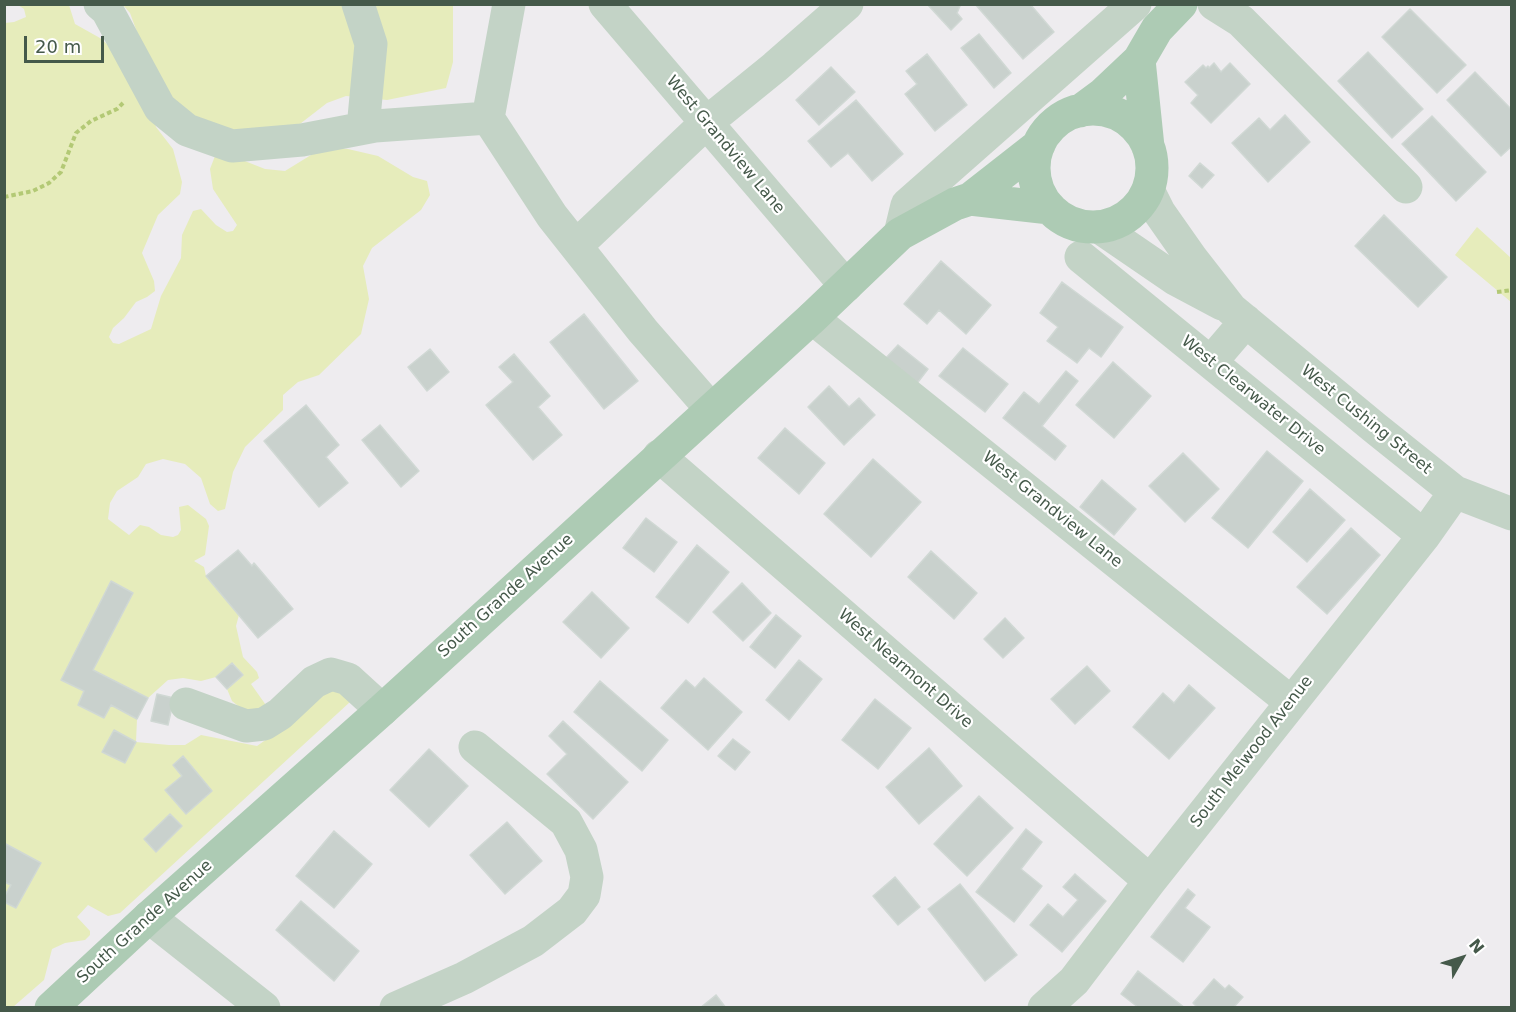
<!DOCTYPE html>
<html>
<head>
<meta charset="utf-8">
<style>
  body { margin:0 }
  #map { position:relative; width:1516px; height:1012px; overflow:hidden; background:#eeecef; font-family:"DejaVu Sans",sans-serif }
  canvas { display:block }
  .frame { position:absolute; inset:0; border:6px solid #45594a; pointer-events:none }
  .north { position:absolute; left:1432px; top:928px; width:60px; height:60px; -webkit-text-stroke:4px #fff; paint-order:stroke; rotate:51deg; font-size:16px; font-weight:700; line-height:24px; text-align:center; color:#45594a }
  .north::after { content:''; display:block; margin:auto; width:21px; height:27px; background:#45594a; clip-path:polygon(50% 0,100% 100%,50% 72%,0 100%) }
  .scale { position:absolute; left:24px; top:36px; width:80px; height:27px; box-sizing:border-box; border:3px solid #45594a; border-top:0; padding-left:8px; font-size:18px; line-height:21px; white-space:nowrap; color:#45594a; -webkit-text-stroke:4px #fff; paint-order:stroke }
</style>
</head>
<body>
<div id="map">
<canvas width="1516" height="1012"></canvas>
<div class="frame"></div>
<div class="north">N</div>
<div class="scale">20 m</div>
</div>
<script>
const ctx = document.querySelector('canvas').getContext('2d');
ctx.lineJoin = 'round';
function fillPath(path, color) { ctx.fillStyle = color; ctx.fill(path, 'evenodd'); }
const poly = rows => new Path2D(rows.map(r => 'M' + r).join(''));
function trace(path, color, width, dash) { ctx.strokeStyle = color; ctx.lineWidth = width; ctx.lineCap = dash ? 'butt' : 'round'; ctx.setLineDash(dash || []); ctx.stroke(path); }
function write(font, color, halo, rows, align = 'center') {
  ctx.font = font + ' "DejaVu Sans",sans-serif'; ctx.lineWidth = 4.5; ctx.setLineDash([]); ctx.textBaseline = 'middle'; ctx.strokeStyle = halo; ctx.fillStyle = color; for (const [text, x, y, turn = 0] of rows) {
    ctx.save(); ctx.translate(x, y); ctx.rotate((+turn || 0) * Math.PI / 180); ctx.textAlign = isNaN(turn) ? turn : align; if (halo) ctx.strokeText(text, 0, 0); ctx.fillText(text, 0, 0); ctx.restore();
  }
}
const green = poly([
  [18,5,69,5,75,24,100,38,124,59,150,107,156,127,173,149,182,182,180,194,158,215,142,253,154,281,155,291,147,297,136,302,124,318,113,328,109,337,113,343,119,344,151,329,161,296,181,258,182,235,193,211,201,209,216,225,227,232,233,231,237,225,213,189,210,169,215,156,227,154,265,169,285,171,324,147,348,149,378,156,413,177,427,181,430,195,421,210,372,248,363,266,369,299,361,334,319,375,298,382,283,395,283,410,245,447,233,472,225,509,218,511,210,504,201,478,185,464,163,459,146,464,138,477,117,491,110,503,108,519,129,535,140,525,149,527,161,535,173,537,178,535,181,530,179,507,188,505,206,519,209,526,205,555,194,561,204,567,206,576,239,615,236,626,243,657,257,672,259,678,251,684,268,708,243,710,232,701,227,689,243,675,233,663,216,677,201,681,183,678,168,680,148,698,93,670,133,593,111,581,62,679,84,691,78,705,104,718,111,705,137,719,136,742,169,745,185,745,201,735,257,746,274,734,303,703,342,687,350,702,120,913,108,916,88,905,77,917,90,931,90,935,85,940,65,943,52,949,44,980,13,1007,5,1008,5,23,14,22,26,17,24,9],
  [123,5,453,5,453,62,446,88,387,100,346,96,327,103,296,127,253,137,178,111,149,65,130,13],
  [1477,227,1511,258,1511,302,1455,255]
]);
const building = poly([
  [927,4,959,4,960,6,957,13,962,19,951,30,927,4],
  [975,4,1030,4,1054,32,1023,59,975,4],
  [1410,9,1466,65,1437,93,1382,37,1410,9],
  [979,34,1011,73,994,88,961,48,979,34],
  [1368,52,1423,109,1392,138,1338,81,1368,52],
  [927,54,967,105,935,131,905,94,917,84,906,71,927,54],
  [1214,63,1221,72,1230,63,1250,84,1211,123,1191,103,1198,95,1185,82,1203,65,1206,68,1208,66,1209,68,1214,63],
  [831,67,855,92,819,125,796,100,831,67],
  [1475,72,1512,110,1512,146,1501,156,1447,100,1475,72],
  [856,100,903,154,872,181,848,153,831,167,808,141,856,100],
  [1285,115,1310,142,1268,182,1232,143,1259,118,1270,130,1285,115],
  [1432,116,1486,172,1456,201,1402,144,1432,116],
  [1200,163,1214,175,1202,188,1189,176,1200,163],
  [1384,215,1447,277,1418,307,1355,246,1384,215],
  [941,261,991,305,966,334,939,310,927,324,904,304,941,261],
  [1062,282,1123,327,1101,357,1089,348,1077,363,1047,341,1058,327,1040,313,1062,282],
  [584,314,638,381,604,409,550,342,584,314],
  [898,345,928,369,915,386,884,360,898,345],
  [963,348,1008,384,985,412,939,376,963,348],
  [430,349,449,372,427,391,408,367,430,349],
  [514,354,550,396,538,407,562,435,533,460,486,405,513,382,499,367,514,354],
  [1113,362,1151,396,1114,438,1076,405,1113,362],
  [1066,371,1078,381,1042,426,1066,446,1055,460,1003,418,1024,392,1039,404,1066,371],
  [829,386,849,407,859,398,875,415,844,445,808,407,829,386],
  [306,405,339,445,326,457,348,483,319,507,264,441,306,405],
  [380,425,419,471,401,487,362,440,380,425],
  [785,428,825,463,799,494,758,458,785,428],
  [1267,451,1303,481,1248,548,1212,518,1267,451],
  [1183,453,1219,489,1185,522,1149,486,1183,453],
  [873,459,921,502,871,557,824,514,873,459],
  [1102,480,1136,509,1114,535,1080,507,1102,480],
  [1310,489,1345,520,1307,562,1273,532,1310,489],
  [646,518,677,542,654,572,623,548,646,518],
  [1351,528,1380,555,1327,614,1297,587,1351,528],
  [697,545,729,572,688,623,656,597,697,545],
  [238,550,252,566,254,563,293,609,258,638,206,576,238,550],
  [931,551,977,593,954,619,908,577,931,551],
  [111,581,133,593,93,670,148,698,137,719,111,705,104,718,78,705,84,691,61,680,111,581],
  [742,583,771,613,743,641,713,612,742,583],
  [592,592,629,628,601,658,563,622,592,592],
  [776,615,801,636,775,668,750,647,776,615],
  [1005,618,1024,638,1003,658,984,639,1005,618],
  [799,660,822,679,789,720,766,700,799,660],
  [232,663,243,675,227,689,216,677,232,663],
  [1087,666,1110,691,1075,724,1051,699,1087,666],
  [704,678,742,712,708,750,661,708,686,680,695,688,704,678],
  [600,681,668,740,642,771,574,712,600,681],
  [1189,685,1215,708,1169,759,1133,727,1163,693,1174,703,1189,685],
  [157,694,174,698,168,725,151,721,157,694],
  [875,699,911,728,878,769,842,740,875,699],
  [563,721,628,782,593,819,547,774,567,754,549,736,563,721],
  [114,730,136,742,125,763,102,752,114,730],
  [733,739,750,752,735,770,718,756,733,739],
  [929,748,962,786,919,824,886,787,929,748],
  [429,749,468,786,429,827,390,790,429,749],
  [183,756,212,791,186,814,165,790,182,776,173,765,183,756],
  [979,796,1013,828,967,876,934,844,979,796],
  [170,814,182,826,156,852,144,839,170,814],
  [507,822,542,861,505,894,470,855,507,822],
  [1026,829,1042,842,1021,869,1042,886,1014,922,976,892,1026,829],
  [334,831,372,864,334,908,296,876,334,831],
  [4,843,41,863,16,908,4,902,4,897,11,885,4,882,4,843],
  [1075,874,1106,901,1062,952,1030,925,1048,904,1063,917,1078,900,1063,887,1075,874],
  [895,877,920,907,898,925,873,896,895,877],
  [960,884,1017,955,985,981,928,909,960,884],
  [1188,889,1195,895,1185,908,1210,927,1183,962,1151,937,1188,889],
  [301,901,359,951,334,981,276,930,301,901],
  [1138,971,1185,1008,1139,1008,1121,994,1138,971],
  [1214,979,1225,989,1229,985,1243,997,1233,1008,1198,1008,1193,1003,1214,979],
  [716,995,726,1008,700,1008,716,995]
]);
const path = poly([
  [4,197,33,191,49,183,61,172,76,133,91,121,117,109,123,103],
  [1497,292,1512,290]
]);
const minor = poly([
  [100,4,107,10,160,108,187,130,232,146,302,140,375,126,488,118,552,216,643,331,711,409],
  [358,4,371,44,363,128],
  [605,4,846,286],
  [1214,4,1241,21,1406,187],
  [488,118,509,4],
  [1148,190,1159,212,1192,259,1231,309,1375,428,1455,492,1512,514],
  [1099,227,1175,279,1222,304],
  [900,234,907,205,1135,4],
  [576,246,706,123,775,67,847,4],
  [1081,257,1424,536],
  [812,318,1291,702],
  [1211,362,1246,321],
  [659,456,1150,881],
  [186,704,246,726,264,724,280,714,314,682,331,674,348,679,382,710],
  [149,917,264,1008],
  [396,1008,464,978,533,941,572,911,584,895,587,877,581,850,566,822,475,747],
  [1044,1008,1074,981,1150,881,1424,536,1455,492]
]);
const major = poly([
  [1139,60,1148,147],
  '1034 168a59 59 0 1 1 118 0a59 59 0 1 1-118 0Z',
  [1080,111,1103,94,1139,60,1157,29,1181,4],
  [970,199,1050,208],
  [51,1008,149,917,382,710,812,318,900,234,955,204,970,199,1039,145]
]);
const streetNames = [
  ["West Grandview Lane",725,145,50],
  ["West Clearwater Drive",1253,396,39],
  ["West Cushing Street",1366,420,39],
  ["West Grandview Lane",1052,510,39],
  ["South Grande Avenue",506,596,-42],
  ["West Nearmont Drive",905,669,41],
  ["South Melwood Avenue",1252,752,-52],
  ["South Grande Avenue",145,922,-42]
];
fillPath(green, '#e6ecbb');
fillPath(building, '#c9d1cd');
trace(building, '#d0d8d4', 1.5);
trace(path, '#b3c975', 4, [4.5, 3]);
trace(minor, '#c3d3c6', 33);
trace(major, '#adcbb4', 33);
write('16px', '#45594a', '#fff', streetNames);
</script>
</body>
</html>
